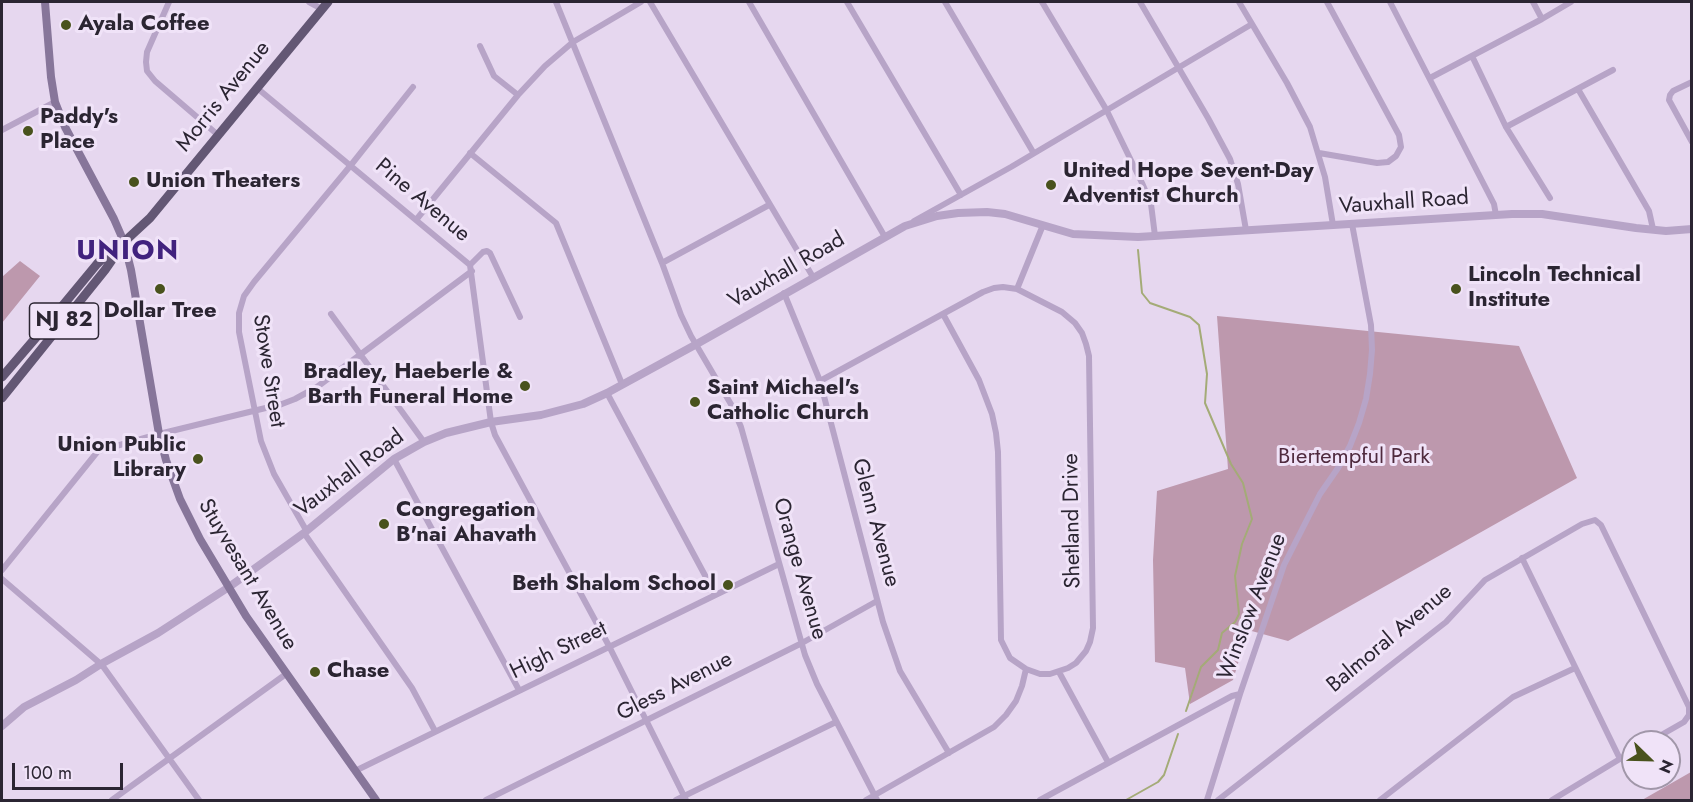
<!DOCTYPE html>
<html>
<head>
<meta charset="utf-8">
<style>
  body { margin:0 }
  #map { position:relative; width:1693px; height:802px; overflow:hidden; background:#e6d7ef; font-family:Jost,sans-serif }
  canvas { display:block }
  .frame { position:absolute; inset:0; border:3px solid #2b2532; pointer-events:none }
  .north { position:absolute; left:1621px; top:730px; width:60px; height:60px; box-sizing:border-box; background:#f0e3f8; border:2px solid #a197a9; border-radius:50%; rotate:113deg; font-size:16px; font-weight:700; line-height:24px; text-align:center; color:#2b2532 }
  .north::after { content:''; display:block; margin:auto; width:21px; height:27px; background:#49521d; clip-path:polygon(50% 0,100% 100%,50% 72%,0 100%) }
  .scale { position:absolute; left:12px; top:763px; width:111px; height:27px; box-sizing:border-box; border:3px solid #2b2532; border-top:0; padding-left:8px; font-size:18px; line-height:21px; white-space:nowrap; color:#2b2532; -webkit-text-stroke:4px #f0e3f8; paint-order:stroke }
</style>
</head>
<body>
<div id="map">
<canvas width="1693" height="802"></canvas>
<div class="frame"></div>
<div class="north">N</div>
<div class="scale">100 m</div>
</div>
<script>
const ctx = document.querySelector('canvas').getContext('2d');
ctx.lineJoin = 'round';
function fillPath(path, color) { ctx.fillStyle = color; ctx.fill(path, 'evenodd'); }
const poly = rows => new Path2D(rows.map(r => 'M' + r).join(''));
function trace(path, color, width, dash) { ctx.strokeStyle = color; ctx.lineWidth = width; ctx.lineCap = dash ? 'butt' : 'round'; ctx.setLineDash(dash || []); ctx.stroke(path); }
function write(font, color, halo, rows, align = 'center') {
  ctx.font = font + ' Jost,sans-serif'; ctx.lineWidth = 6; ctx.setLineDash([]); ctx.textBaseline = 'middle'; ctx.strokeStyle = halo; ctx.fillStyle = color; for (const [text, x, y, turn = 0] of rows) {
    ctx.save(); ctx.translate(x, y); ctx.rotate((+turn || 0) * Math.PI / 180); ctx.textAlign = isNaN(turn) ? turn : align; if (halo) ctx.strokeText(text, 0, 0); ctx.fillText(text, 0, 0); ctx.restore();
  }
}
const green = poly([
  [20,261,40,276,2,323,2,277],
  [1217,316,1519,346,1577,478,1288,641,1248,630,1233,680,1190,704,1185,668,1155,662,1153,560,1157,491,1228,469],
  [1691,772,1691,800,1642,800]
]);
const stream = poly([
  [1138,250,1142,293,1150,303,1190,317,1199,325,1207,374,1205,403,1231,464,1243,483,1252,519,1242,544,1235,576,1239,614,1235,622,1222,633,1218,650,1201,667,1186,711],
  [1126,800,1158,782,1164,775,1178,734]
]);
const minor = poly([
  [169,2,147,52,146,62,147,71,155,81,218,135],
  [309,2,322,9],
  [556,2,662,263,681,315,691,336,732,406,741,427,805,655,817,684,877,800],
  [650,2,813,277],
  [749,2,885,237],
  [847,2,961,195],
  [945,2,1033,152],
  [1042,2,1106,109,1142,183,1151,204,1155,236],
  [1140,2,1208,118,1230,159,1238,184,1246,230],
  [1239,2,1287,83,1310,127,1325,177,1333,225],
  [1390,2,1494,204,1496,215],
  [1533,2,1542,19],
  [480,46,494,76,518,95],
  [1472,56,1506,127,1550,198],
  [1430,78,1542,19,1571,2],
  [1692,82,1673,91,1670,95,1669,100,1692,142],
  [257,88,470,265,491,422,495,435,609,646,686,800],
  [1578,89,1649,211,1653,229],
  [1506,127,1613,70],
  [2,130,55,102],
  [470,153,556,223,622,384],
  [1319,153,1377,163,1388,162,1396,156,1401,147,1399,135,1327,2],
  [416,220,518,95,545,66,573,42,641,2],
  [914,221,1011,167,1252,24],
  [662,263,769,205],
  [470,265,483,252,487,251,490,253,520,317],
  [1017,289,1043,225],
  [784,293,820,381,883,622,900,671,949,753],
  [331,314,424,442],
  [820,381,983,292,994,288,1003,287,1017,289,1062,312,1075,323,1082,333,1086,344,1089,356,1093,628,1090,642,1086,651,1076,663,1068,668,1050,674,1040,674,1026,669,1010,658,1001,640,998,452,996,433,992,414,979,380,943,314],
  [607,393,715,594],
  [394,459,519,690],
  [306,530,274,474,261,441,239,332,239,313,244,296,254,282,351,165,413,87],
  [304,533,412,688,435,731],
  [1522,558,1620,759],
  [2,570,98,451,159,434,282,404,295,399,317,387,472,271],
  [2,579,102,665,199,800],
  [1059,672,1108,762],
  [355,771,779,564],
  [112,800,286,674],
  [486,800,802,643,877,601],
  [676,800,836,722],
  [866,800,994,727,1006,715,1016,701,1022,686,1026,669],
  [1040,800,1232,696,1240,694],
  [1207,800,1240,694,1284,565,1320,494,1338,468,1350,446,1359,423,1366,399,1370,374,1372,350,1371,325,1352,224],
  [1218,800,1446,622,1485,580,1582,524,1595,520,1601,525,1689,707,1689,715,1684,722,1649,742],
  [1380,800,1513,697,1575,668],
  [1552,800,1633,751]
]);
const tertiary = poly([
  [2,726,24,707,76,680,101,664,158,633,229,587,304,533,394,459,424,442,446,433,491,422,541,415,583,404,607,393,695,345,905,226,937,216,958,213,987,212,1005,214,1073,234,1138,237,1512,214,1542,214,1636,228,1666,231,1692,229]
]);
const secondary = poly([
  [45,2,51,77,55,102,65,127,114,219,124,242,131,270,159,434,166,460,180,499,200,539,246,616,376,800]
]);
const primary = poly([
  [2,377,45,327,97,264,106,255,124,242,150,218,328,2],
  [2,398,105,270,121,247]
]);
const markers = [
  [66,25,6,"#49521d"],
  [28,131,6,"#49521d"],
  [134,182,6,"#49521d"],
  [1051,185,6,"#49521d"],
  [160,289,6,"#49521d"],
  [1456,289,6,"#49521d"],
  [525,386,6,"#49521d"],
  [695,402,6,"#49521d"],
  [198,459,6,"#49521d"],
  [384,524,6,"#49521d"],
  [728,585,6,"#49521d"],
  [315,672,6,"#49521d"]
];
const shields = [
  [64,321,69]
];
const shieldNames = [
  ["NJ 82",64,321]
];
const poiNames = [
  ["Ayala Coffee",78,25],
  ["Paddy's",40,118],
  ["Place",40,143],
  ["United Hope Sevent-Day",1063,172],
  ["Adventist Church",1063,197],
  ["Union Theaters",146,182],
  ["Lincoln Technical",1468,276],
  ["Institute",1468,301],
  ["Dollar Tree",160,312,"center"],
  ["Bradley, Haeberle &",513,373,"right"],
  ["Barth Funeral Home",513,398,"right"],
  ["Saint Michael's",707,389],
  ["Catholic Church",707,414],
  ["Union Public",186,446,"right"],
  ["Library",186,471,"right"],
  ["Congregation",396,511],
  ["B'nai Ahavath",396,536],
  ["Beth Shalom School",716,585,"right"],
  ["Chase",327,672]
];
const streetNames = [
  ["Morris Avenue",224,97,-51],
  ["Pine Avenue",422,201,40],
  ["Vauxhall Road",1404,203,-4],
  ["Vauxhall Road",787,271,-30],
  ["Stowe Street",268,371,81],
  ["Vauxhall Road",350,474,-37],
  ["Shetland Drive",1073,521,-91],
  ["Glenn Avenue",875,523,75],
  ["Orange Avenue",799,569,74],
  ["Stuyvesant Avenue",247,575,59],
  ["Winslow Avenue",1253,607,-69],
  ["Balmoral Avenue",1390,639,-40],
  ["High Street",559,651,-26],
  ["Gless Avenue",675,687,-27]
];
const parkNames = [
  ["Biertempful Park",1354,458]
];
const districtNames = [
  ["UNION",128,252]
];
fillPath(green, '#bd98ad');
trace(stream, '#a4ab77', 2);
trace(minor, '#b7a4c7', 6);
trace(tertiary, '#b7a4c7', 8);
trace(secondary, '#87769a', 8);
trace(primary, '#635774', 9);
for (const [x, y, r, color] of markers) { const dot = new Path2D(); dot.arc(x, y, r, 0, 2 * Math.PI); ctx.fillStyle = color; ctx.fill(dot); trace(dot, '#f0e3f8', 2); }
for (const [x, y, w] of shields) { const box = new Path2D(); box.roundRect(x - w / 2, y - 18, w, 36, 4.5); ctx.fillStyle = '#f0e3f8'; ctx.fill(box); trace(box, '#2b2532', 1.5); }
write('bold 21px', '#2b2532', null, shieldNames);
write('bold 22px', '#2b2532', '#f0e3f8', poiNames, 'left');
write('22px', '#2b2532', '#f0e3f8', streetNames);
write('22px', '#4f2a3e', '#f0e3f8', parkNames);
ctx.letterSpacing = '1.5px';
write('bold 28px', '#41227e', '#f0e3f8', districtNames);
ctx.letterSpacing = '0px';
</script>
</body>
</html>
